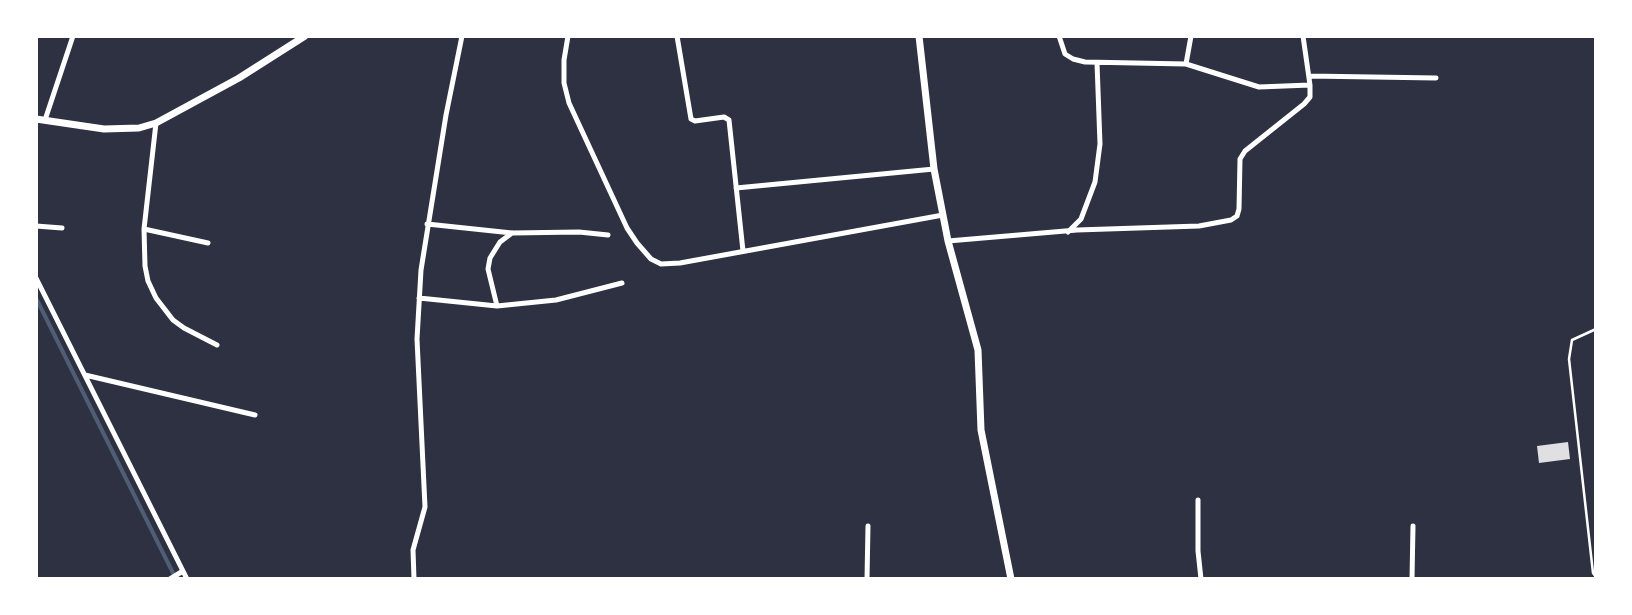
<!DOCTYPE html>
<html>
<head>
<meta charset="utf-8">
<style>
  body { margin:0 }
  #map { position:relative; width:1632px; height:615px; overflow:hidden; background:#2d3142; font-family:Helvetica,sans-serif }
  canvas { display:block }
  .frame { position:absolute; inset:0; border:38px solid #fff; pointer-events:none }
</style>
</head>
<body>
<div id="map">
<canvas width="1632" height="615"></canvas>
<div class="frame"></div>
</div>
<script>
const ctx = document.querySelector('canvas').getContext('2d');
ctx.lineJoin = 'round';
const poly = rows => new Path2D(rows.map(r => 'M' + r).join(''));
function trace(path, color, width, dash) { ctx.strokeStyle = color; ctx.lineWidth = width; ctx.lineCap = dash ? 'butt' : 'round'; ctx.setLineDash(dash || []); ctx.stroke(path); }
function fillPath(path, color) { ctx.fillStyle = color; ctx.fill(path, 'evenodd'); }
const stream = poly([
  [36,298,176,579]
]);
const building = poly([
  [1568,442,1570,459,1539,463,1537,446]
]);
const service = poly([
  [1596,329,1572,340,1569,359,1593,573,1596,577]
]);
const minor = poly([
  [568,36,564,60,564,83,569,103,627,228,637,243,651,259,661,264,680,263,943,215],
  [677,36,691,119,695,121,724,117,729,120,743,251],
  [1059,36,1065,54,1073,59,1085,62,1186,64,1259,87,1310,85],
  [1186,64,1191,36],
  [1309,76,1436,78],
  [45,120,73,36],
  [156,123,144,229,145,266,148,281,156,298,173,320,184,328,217,345],
  [736,188,934,169],
  [427,224,512,233,579,232,608,235],
  [36,226,62,228],
  [144,229,208,243],
  [1068,232,1081,219,1095,182,1100,144,1097,63],
  [948,241,1077,230,1199,226,1231,220,1237,216,1239,209,1240,159,1245,151,1304,104,1310,97,1310,85,1303,36],
  [36,278,187,579],
  [419,298,497,306,556,300,622,283],
  [497,306,488,269,490,258,500,242,512,233],
  [85,375,255,415],
  [1198,500,1198,551,1201,579],
  [170,579,183,571],
  [414,579,413,550,425,507,417,339,421,270,446,115,462,36],
  [867,579,868,526],
  [1412,579,1413,526]
]);
const tertiary = poly([
  [919,36,934,169,948,241,978,350,981,430,1011,579],
  [36,119,104,129,139,128,156,123,239,78,305,36]
]);
trace(stream, '#4f5d75', 4);
fillPath(building, '#e0e0e3');
trace(service, '#fff', 2.5);
trace(minor, '#fff', 5);
trace(tertiary, '#fff', 7);
</script>
</body>
</html>
